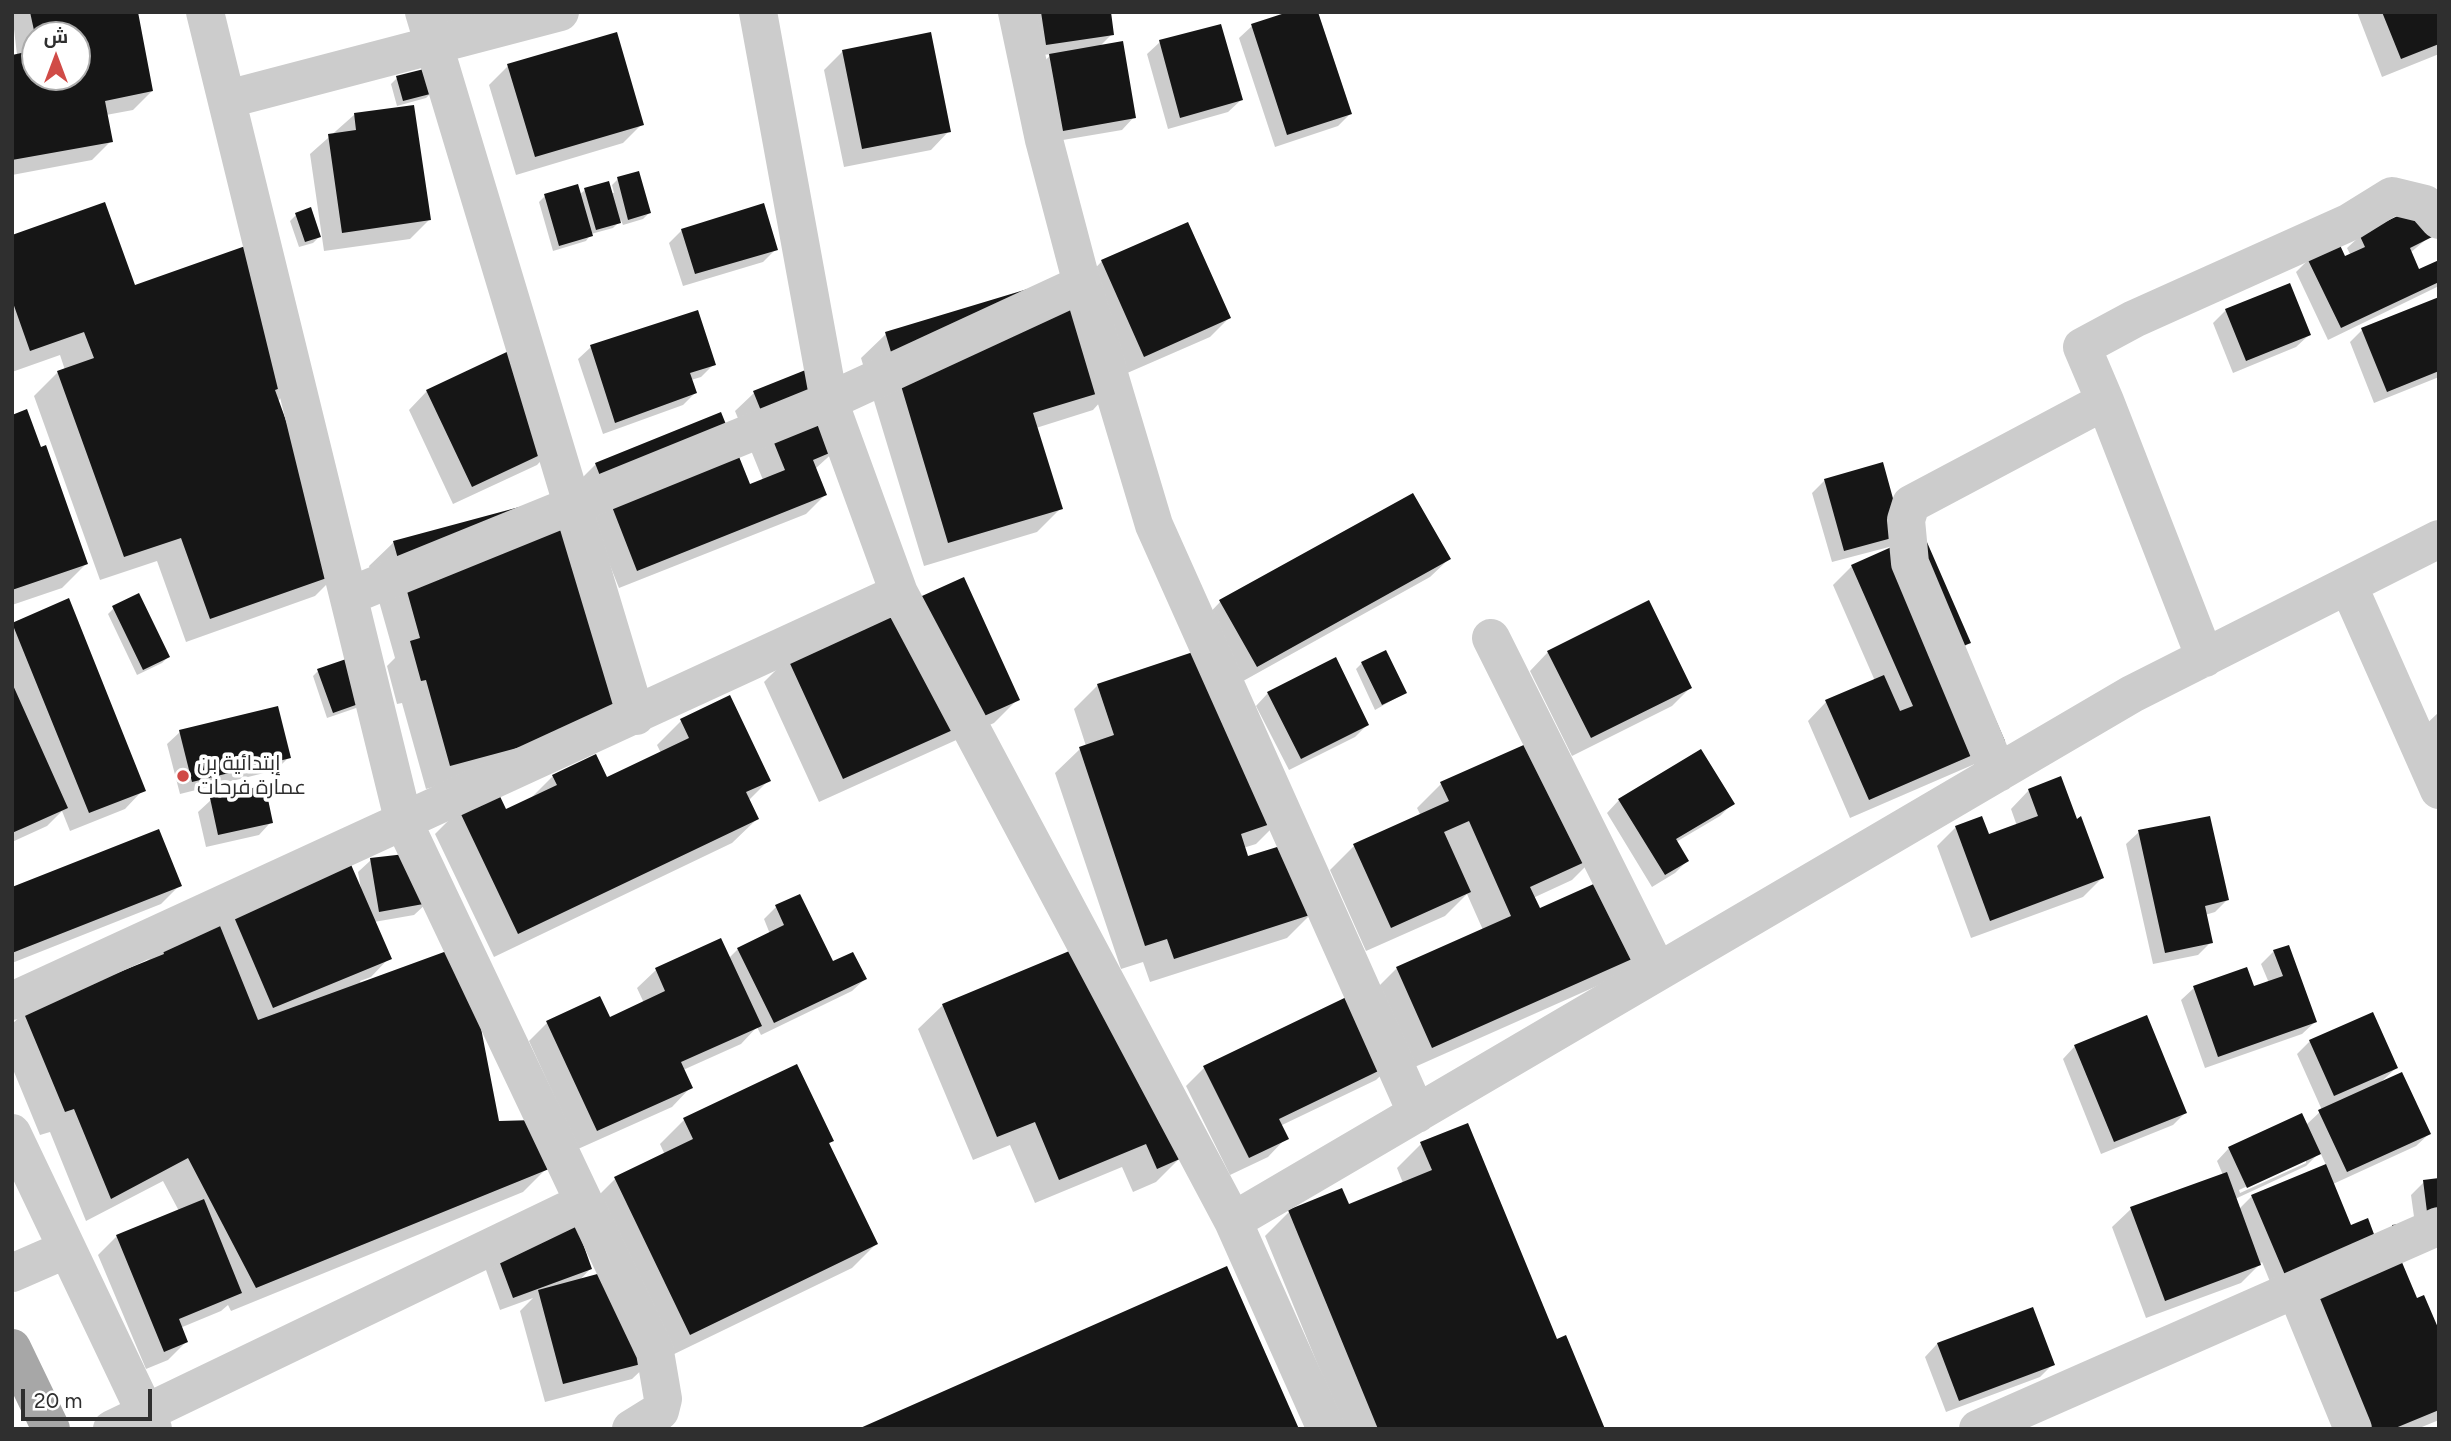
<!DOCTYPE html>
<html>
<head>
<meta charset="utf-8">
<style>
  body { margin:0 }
  #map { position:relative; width:2451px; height:1441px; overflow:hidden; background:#fff; font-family:Figtree,Cairo,sans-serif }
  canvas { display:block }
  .frame { position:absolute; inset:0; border:14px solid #2f2f2f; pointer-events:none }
  .north { position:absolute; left:21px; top:21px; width:70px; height:70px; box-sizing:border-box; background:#fff; border:2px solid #acacac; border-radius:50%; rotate:0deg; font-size:19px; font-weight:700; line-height:28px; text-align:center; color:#2f2f2f }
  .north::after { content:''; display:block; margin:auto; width:24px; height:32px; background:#d04b47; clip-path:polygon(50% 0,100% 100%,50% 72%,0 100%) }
  .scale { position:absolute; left:21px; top:1389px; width:131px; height:32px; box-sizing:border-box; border:4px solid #2f2f2f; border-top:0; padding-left:9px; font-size:21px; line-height:24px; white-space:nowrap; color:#2f2f2f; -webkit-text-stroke:5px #fff; paint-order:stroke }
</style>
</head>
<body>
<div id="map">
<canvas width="2451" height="1441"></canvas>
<div class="frame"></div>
<div class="north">ش</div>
<div class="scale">20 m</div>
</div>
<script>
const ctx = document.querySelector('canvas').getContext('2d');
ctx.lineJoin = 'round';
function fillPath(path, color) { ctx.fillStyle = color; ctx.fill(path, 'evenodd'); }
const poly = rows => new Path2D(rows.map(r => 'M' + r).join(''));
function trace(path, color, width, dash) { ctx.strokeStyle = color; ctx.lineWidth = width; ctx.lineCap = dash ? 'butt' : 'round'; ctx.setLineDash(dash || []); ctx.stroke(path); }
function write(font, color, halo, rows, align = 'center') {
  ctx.font = font + ' Figtree,Cairo,sans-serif'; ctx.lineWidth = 7; ctx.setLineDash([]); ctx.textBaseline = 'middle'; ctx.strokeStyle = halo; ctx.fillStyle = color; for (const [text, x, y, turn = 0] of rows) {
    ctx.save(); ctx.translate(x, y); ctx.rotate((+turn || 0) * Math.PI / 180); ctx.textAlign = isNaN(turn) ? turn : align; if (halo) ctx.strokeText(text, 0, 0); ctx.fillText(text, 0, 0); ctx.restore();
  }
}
const shadow = poly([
  [12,12,137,12,152,91,133,110,106,115,111,141,92,160,12,175,12,56,17,55],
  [35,35,77,35,77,77,35,77],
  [435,12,545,12,440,35],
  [1027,12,1109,12,1112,34,1099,47,1134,117,1122,130,1051,142,1037,68,1052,54,1033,56],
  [1293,12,1350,114,1338,126,1275,147,1239,38,1252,26],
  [2357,12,2439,12,2439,54,2382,77],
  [1160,42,1241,100,1228,112,1168,129,1147,54],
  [843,51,949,131,931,150,844,167,824,70],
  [508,66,642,124,623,143,516,175,489,85],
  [397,78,432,92,426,98,397,106,391,84],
  [354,115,429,220,410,239,324,251,310,154],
  [618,179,649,213,643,219,623,225,621,220,613,228,591,234,586,241,553,251,539,202,545,196,579,195,585,190,614,193,612,185],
  [296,215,319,237,313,243,299,247,290,221],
  [682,230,776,249,763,262,683,286,669,243],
  [2360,236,2429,237,2410,253,2418,272,2439,262,2439,286,2328,340,2296,272,2308,260,2351,256,2347,248],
  [12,237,133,288,298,380,278,401,339,572,315,596,186,642,157,561,100,580,34,396,58,372,65,370,60,355,12,372],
  [1102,261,1229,318,1210,337,1125,374,1093,410,1036,428,1061,508,1037,532,924,566,861,358,886,334,1085,279],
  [2439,299,2439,377,2374,403,2350,342,2362,330],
  [2226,310,2309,335,2296,347,2233,373,2213,323],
  [591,347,714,364,701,377,691,380,695,393,683,405,603,434,578,359],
  [427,391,555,446,537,465,453,504,409,410],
  [754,393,837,449,815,469,825,495,806,514,619,588,577,483,596,464,749,486,763,480,735,411],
  [12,417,40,450,86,564,62,588,12,605],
  [1825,480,1902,534,1889,547,1832,562,1812,493],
  [394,542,610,739,426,789,402,703,397,704,387,666,395,658,369,566],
  [1449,559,1430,577,1236,685,1280,820,1256,844,1243,848,1247,859,1311,914,1287,938,1150,982,1143,962,1121,969,1055,773,1080,749,1086,746,1074,709,1098,685,1216,646,1202,621,1220,602],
  [1852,566,1969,642,1963,649,1984,760,1850,818,1808,721,1826,702,1875,681,1833,585],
  [68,601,143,790,125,809,70,831,62,811,47,826,12,842,12,623],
  [114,608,168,657,162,663,137,675,108,614],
  [1548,652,1690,688,1672,706,1572,756,1530,671],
  [788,658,1018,699,994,723,819,802,764,682],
  [1362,663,1405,693,1375,710,1356,669],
  [318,671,359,707,327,718,313,676],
  [1268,693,1367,725,1355,737,1289,770,1256,706],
  [730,698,769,780,748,801,757,819,732,843,494,957,435,834,459,810,505,811,529,800,553,776,606,779,661,753,657,745,681,721],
  [2439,712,2439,758,2421,729],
  [180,732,289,757,276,770,180,794,167,744],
  [1441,784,1596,856,1572,880,1533,898,1539,911,1648,950,1624,974,1408,1070,1373,992,1397,968,1483,930,1467,894,1445,916,1366,951,1330,870,1354,846,1421,816,1417,808],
  [2029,790,2076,821,2102,878,2083,897,1971,938,1937,846,1956,827,1988,836,2017,826,2011,809],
  [211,800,271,822,259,835,206,847,198,812],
  [1619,800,1732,804,1720,816,1676,842,1687,861,1675,873,1652,887,1607,813],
  [2139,832,2227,900,2215,912,2205,915,2211,942,2198,955,2153,964,2126,844],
  [371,860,427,903,414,915,374,922,389,958,371,977,360,981,361,984,478,1023,497,1123,547,1168,523,1192,231,1311,228,1305,221,1311,180,1328,186,1342,168,1360,146,1369,98,1255,117,1236,179,1211,163,1181,86,1221,50,1132,40,1135,12,1067,12,1024,24,1013,143,965,162,946,232,911,361,889,358,872],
  [180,885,161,904,12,963,12,889],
  [776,907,832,964,865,979,852,991,761,1035,757,1027,741,1044,683,1070,690,1088,672,1107,578,1149,529,1041,547,1023,609,1019,644,1003,637,988,656,970,720,940,729,958,738,949,770,934,764,919],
  [2274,951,2315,1022,2302,1034,2205,1068,2181,1000,2194,988,2253,989,2269,983,2261,964],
  [943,1005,1180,1158,1156,1182,1133,1192,1122,1167,1035,1203,1010,1145,973,1160,918,1029],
  [2310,1041,2396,1068,2380,1083,2429,1134,2416,1146,2333,1184,2275,1294,2262,1262,2241,1283,2146,1318,2112,1227,2131,1209,2223,1175,2217,1161,2229,1148,2306,1125,2322,1110,2297,1054],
  [2320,1152,2326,1165,2252,1196,2239,1209,2235,1199,2306,1166],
  [2306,1159,2306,1163,2240,1193,2239,1190],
  [2075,1046,2185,1113,2173,1125,2101,1154,2063,1059],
  [1395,1062,1376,1080,1280,1126,1286,1138,1268,1157,1230,1175,1186,1086,1205,1067],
  [796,1066,832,1141,828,1145,876,1244,852,1268,666,1358,651,1361,632,1379,545,1402,520,1311,533,1298,500,1310,480,1253,590,1269,578,1282,623,1269,591,1203,615,1179,665,1155,660,1144,684,1120],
  [1421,1144,1556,1342,1603,1429,1344,1429,1265,1236,1289,1212,1348,1206,1403,1183,1397,1168],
  [2424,1182,2439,1245,2415,1224,2411,1195],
  [2416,1301,2439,1335,2439,1420,2417,1429,2346,1429],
  [2032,1309,2053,1364,2040,1377,1946,1412,1925,1357,1937,1344]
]);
const building = poly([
  [30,12,138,12,153,91,105,101,113,142,12,160,12,55,35,50,35,77,77,77,77,35,35,35],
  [1041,12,1111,12,1114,35,1046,45],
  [1288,12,1318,12,1352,114,1287,135,1251,24],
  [2382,12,2439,12,2439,44,2401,59],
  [1221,24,1243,100,1180,118,1159,40],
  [617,32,644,125,535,157,507,64],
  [931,32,951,132,862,149,842,50],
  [1123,41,1136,118,1063,131,1049,54],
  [428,68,434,93,403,101,396,76],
  [414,105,431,220,342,233,328,134,356,130,354,113],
  [639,171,651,213,628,220,617,177],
  [609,181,621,223,596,230,584,188],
  [578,184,593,236,559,246,544,194],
  [105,202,135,285,251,244,300,381,275,390,341,573,210,619,181,538,124,557,57,371,94,358,84,332,30,351,12,300,12,235],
  [764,203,778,250,695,274,681,229],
  [311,207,321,237,305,242,295,213],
  [2417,207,2432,237,2410,248,2419,269,2439,260,2439,282,2341,328,2307,258,2339,243,2345,256,2365,247,2359,234],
  [1188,222,1231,318,1144,357,1101,260],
  [1084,272,1119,387,1033,413,1063,509,948,543,885,332],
  [2290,283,2311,335,2246,361,2225,309],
  [2439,297,2439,371,2387,392,2361,328],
  [698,310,716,365,690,373,697,393,615,423,590,345],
  [511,350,557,447,472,487,426,390],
  [808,369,839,449,813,460,827,495,637,571,595,463,721,412,750,484,785,470,753,391],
  [27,409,41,447,46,445,88,564,12,590,12,415],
  [1883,462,1903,535,1844,551,1824,479],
  [575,492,636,716,450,766,426,680,421,681,410,641,420,638,393,541],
  [1413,493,1451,559,1257,667,1219,600],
  [1923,533,1971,643,1963,646,2005,741,1869,800,1825,700,1884,675,1900,711,1913,706,1851,565],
  [964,577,1020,700,843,779,787,657],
  [139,593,170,657,143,670,112,606],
  [69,598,146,791,89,813,12,623],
  [1649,600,1692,688,1591,738,1547,651],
  [1223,642,1282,820,1241,834,1248,856,1290,843,1313,914,1174,959,1167,939,1145,946,1079,747,1114,735,1097,684],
  [1386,650,1407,693,1382,705,1361,662],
  [352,657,367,701,333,713,317,669],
  [1336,657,1369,725,1301,759,1267,692],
  [12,683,68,808,12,833],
  [730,695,771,781,746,792,759,819,518,934,458,808,497,790,506,809,557,785,552,775,596,754,607,777,689,738,680,719],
  [278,706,291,758,192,782,179,730],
  [1544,736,1598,856,1530,887,1540,908,1616,874,1650,951,1432,1048,1396,967,1511,916,1469,821,1444,832,1471,892,1391,928,1353,844,1449,801,1440,782],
  [1701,749,1735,804,1676,839,1689,861,1665,875,1618,799],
  [2061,776,2077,819,2081,816,2104,878,1990,921,1955,826,1982,816,1989,834,2038,816,2028,789],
  [265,785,273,823,218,835,210,798],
  [2210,816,2229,900,2205,906,2213,943,2165,953,2138,830],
  [159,829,182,886,12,953,12,887],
  [414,853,429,903,379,912,370,858],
  [349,860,392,959,273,1008,231,910],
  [800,894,833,961,853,952,867,979,774,1023,737,948,784,925,775,905],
  [218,921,258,1020,455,948,480,1023,499,1121,535,1120,549,1169,256,1288,188,1158,111,1199,74,1109,65,1112,23,1011,164,954,161,945],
  [721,938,762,1026,681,1062,693,1088,597,1131,546,1021,600,996,610,1017,665,991,655,968],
  [1091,942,1182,1158,1157,1169,1146,1144,1059,1180,1035,1122,997,1137,942,1004],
  [2289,945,2317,1022,2218,1057,2193,986,2247,967,2254,986,2283,976,2273,950],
  [1361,990,1397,1062,1279,1119,1289,1139,1249,1158,1203,1066],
  [2373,1012,2398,1068,2334,1096,2309,1040],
  [2147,1015,2187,1113,2114,1142,2074,1045],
  [797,1064,834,1141,829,1143,878,1244,690,1335,614,1177,693,1139,683,1118],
  [2402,1072,2431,1134,2347,1172,2318,1110],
  [2302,1113,2321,1154,2247,1188,2228,1147],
  [1468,1123,1557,1339,1566,1335,1605,1429,1378,1429,1288,1210,1342,1188,1349,1204,1432,1170,1420,1142],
  [2326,1164,2351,1225,2368,1218,2378,1245,2288,1282,2251,1195],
  [2227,1172,2261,1265,2165,1301,2130,1207],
  [2439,1178,2439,1235,2394,1242,2392,1225,2428,1220,2423,1180],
  [204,1199,242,1293,179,1319,188,1342,164,1352,116,1235],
  [571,1210,592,1269,513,1298,491,1239],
  [2401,1260,2417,1298,2424,1295,2439,1330,2439,1410,2393,1429,2372,1429,2317,1294],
  [627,1266,653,1361,563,1384,538,1290],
  [1227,1266,1299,1429,858,1429],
  [2033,1307,2055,1365,1959,1401,1937,1343]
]);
const minor = poly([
  [205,12,404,823,655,1352,663,1399,660,1411,631,1429],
  [424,12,636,716],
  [758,12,829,401,899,593,1233,1221,1326,1429],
  [1017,12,1044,140,1082,284,1154,525,1417,1114],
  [228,99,560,12],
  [2105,401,2205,658],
  [2349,587,2439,790],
  [349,596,829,401,1082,284],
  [1491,638,1658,972],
  [1998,773,1910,563,1906,520,1911,504,2105,401,2082,347,2134,319,2350,222,2392,196,2425,204,2439,220],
  [12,1001,899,593],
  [12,1133,153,1429],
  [1233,1221,2132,694,2439,539],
  [12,1273,67,1249],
  [2296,1290,2353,1429],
  [112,1429,584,1202],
  [1978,1429,2439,1226]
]);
const major = poly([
  [12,1348,51,1429]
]);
const markers = [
  [183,776,7,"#d04b47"]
];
const poiNames = [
  ["إبتدائية بن",197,764],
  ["عمارة فرحات",197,788]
];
fillPath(shadow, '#0003');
fillPath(building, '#161616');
trace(minor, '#ccc', 38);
trace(major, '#a7a7a7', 38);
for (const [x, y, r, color] of markers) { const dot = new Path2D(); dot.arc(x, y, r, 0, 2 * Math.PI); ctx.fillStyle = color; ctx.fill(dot); trace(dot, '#fff', 2.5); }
write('21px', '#2f2f2f', '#fff', poiNames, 'left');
</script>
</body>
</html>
